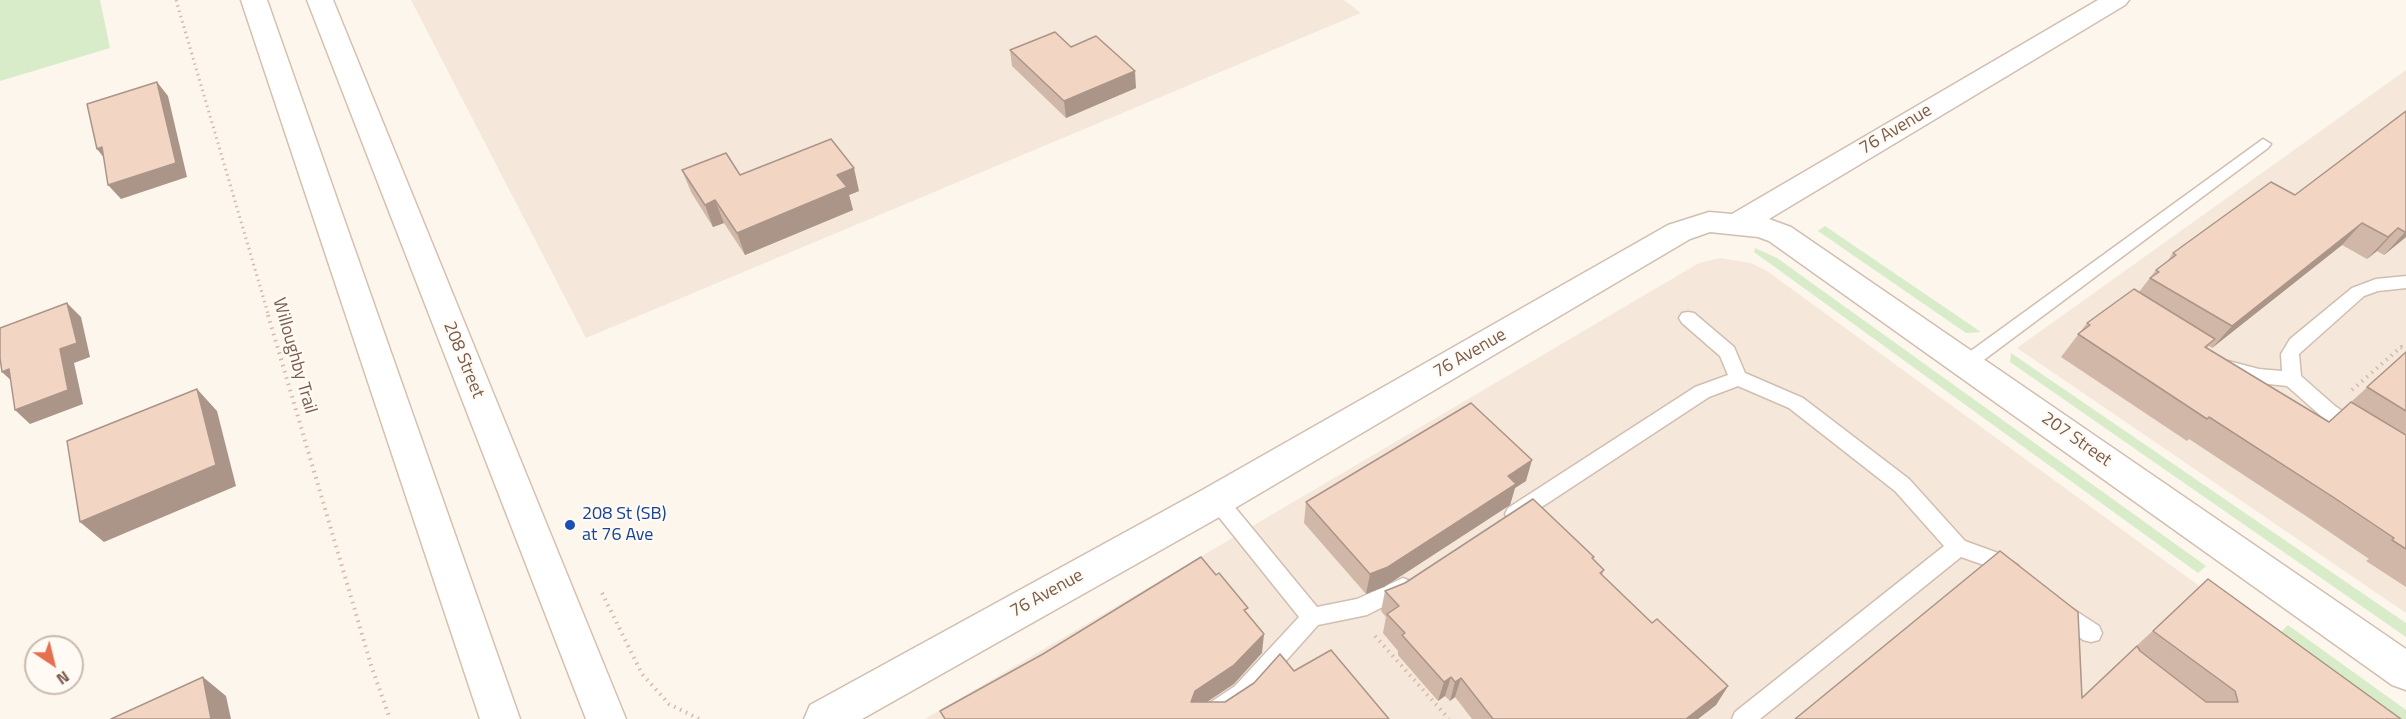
<!DOCTYPE html>
<html>
<head>
<meta charset="utf-8">
<style>
  body { margin:0 }
  #map { position:relative; width:2406px; height:719px; overflow:hidden; background:#fdf6ec; font-family:"Titillium Web",sans-serif }
  canvas { display:block }
  .north { position:absolute; left:24px; top:635px; width:60px; height:60px; box-sizing:border-box; background:#fffaf3; border:2px solid #cabbb1; border-radius:50%; rotate:145deg; font-size:16px; font-weight:700; line-height:24px; text-align:center; color:#7a5c4d }
  .north::after { content:''; display:block; margin:auto; width:21px; height:27px; background:#e76f51; clip-path:polygon(50% 0,100% 100%,50% 72%,0 100%) }
</style>
</head>
<body>
<div id="map">
<canvas width="2406" height="719"></canvas>
<div class="north">N</div>
</div>
<script>
const ctx = document.querySelector('canvas').getContext('2d');
ctx.lineJoin = 'round';
function fillPath(path, color) { ctx.fillStyle = color; ctx.fill(path, 'evenodd'); }
const poly = rows => new Path2D(rows.map(r => 'M' + r).join(''));
function trace(path, color, width, dash) { ctx.strokeStyle = color; ctx.lineWidth = width; ctx.lineCap = dash ? 'butt' : 'round'; ctx.setLineDash(dash || []); ctx.stroke(path); }
function write(font, color, halo, rows, align = 'center') {
  ctx.font = font + ' "Titillium Web",sans-serif'; ctx.lineWidth = 4.5; ctx.setLineDash([]); ctx.textBaseline = 'middle'; ctx.strokeStyle = halo; ctx.fillStyle = color; for (const [text, x, y, turn = 0] of rows) {
    ctx.save(); ctx.translate(x, y); ctx.rotate((+turn || 0) * Math.PI / 180); ctx.textAlign = isNaN(turn) ? turn : align; if (halo) ctx.strokeText(text, 0, 0); ctx.fillText(text, 0, 0); ctx.restore();
  }
}
const residential = poly([
  [411,0,1344,0,1361,13,586,338],
  [2406,70,2406,613,2017,348],
  [1720,258,1751,263,1767,271,2382,719,925,719,1699,263]
]);
const green = poly([
  [0,0,100,0,110,48,0,81],
  [1825,226,1981,332,1966,333,1818,231],
  [1755,248,1777,258,2206,566,2198,573,1754,252],
  [2011,353,2406,623,2406,637,2010,362],
  [2288,625,2406,710,2406,719,2399,719,2280,633]
]);
const pathFar1 = poly([
  [176,0,269,317]
]);
const path = poly([
  [268,315,371,665,390,719],
  [2352,390,2401,347,2406,350],
  [602,593,642,674,669,704,699,719],
  [1375,636,1449,719]
]);
const lane = poly([
  [2263,139,2271,144,2268,148,1973,368,1961,368,1958,363,1961,358,2263,139],
  [2406,276,2406,288,2378,291,2364,296,2299,354,2301,376,2335,406,2363,425,2365,430,2363,435,2356,437,2349,435,2321,416,2287,386,2259,383,2222,373,2219,368,2222,363,2228,361,2259,369,2282,371,2281,354,2290,339,2352,288,2376,279,2406,276],
  [1688,312,1694,313,1734,347,1745,373,1803,398,1909,479,1965,541,1998,553,2018,565,2021,571,2018,577,2011,580,2004,577,1984,565,1961,557,1760,719,1732,719,1735,712,1944,546,1895,491,1789,408,1738,386,1709,397,1522,520,1515,522,1508,520,1505,514,1508,508,1695,387,1728,375,1720,356,1682,323,1679,318,1682,313,1688,312],
  [1217,492,1224,494,1317,607,1357,599,1403,578,1410,581,1413,587,1410,593,1367,615,1318,625,1251,700,1223,719,1193,719,1196,712,1235,686,1299,617,1210,506,1207,500,1210,494,1217,492],
  [2059,600,2099,626,2102,633,2099,640,2091,642,2083,640,2052,616,2049,609,2052,602,2059,600]
]);
const street = poly([
  [2098,0,2129,0,2125,5,1769,219,1791,227,2406,649,2406,690,2392,685,1769,241,1758,237,1710,232,1690,239,1230,511,862,719,804,719,810,705,1204,489,1668,225,1709,212,1732,214,2098,0]
]);
const secondary = poly([
  [241,0,267,0,520,719,480,719,241,0],
  [307,0,333,0,626,719,586,719,307,0]
]);
const wall = poly([
  [1071,47,1136,88,1066,118,1012,66,1010,50],
  [2406,111,2406,237,2384,255,2377,251,2367,259,2342,245,2212,348,2209,346,2207,348,2329,422,2406,352,2406,587,2366,561,2369,559,2309,518,2189,439,2187,441,2061,357,2087,323,2139,292,2156,270,2167,262,2173,253,2295,195],
  [682,170,740,175,859,191,849,195,853,210,745,255,724,223,713,227,691,192],
  [1526,481,1515,488,1510,505,1384,587,1366,594,1304,523,1306,502],
  [1593,559,1604,570,1602,575,1652,623,1728,686,1716,705,1698,719,1472,719,1455,697,1450,701,1445,696,1438,701,1398,655,1398,651,1383,633,1386,617,1381,611,1385,591],
  [2208,579,2401,719,2082,697]
]);
const shadedWall = poly([
  [1135,71,1136,88,1066,118,1064,101],
  [157,82,168,96,187,177,121,199,108,185],
  [102,147,109,164,97,149],
  [854,168,859,191,849,195,853,210,745,255,737,233,837,175],
  [715,200,724,223,713,227,705,205],
  [2362,223,2342,245,2212,348,2232,326],
  [2398,228,2377,251,2367,259,2388,237],
  [2406,231,2406,237,2384,255],
  [67,303,81,317,90,357,74,363,83,404,30,424,15,410,60,349],
  [9,369,17,386,2,372],
  [197,389,217,411,236,486,104,542,80,522],
  [1532,460,1526,481,1515,488,1510,505,1384,587,1366,594,1370,574,1508,476],
  [1264,634,1262,653,1234,684,1195,710,1191,702,1195,691],
  [203,677,226,696,231,719,211,719],
  [1451,677,1445,696,1438,701,1444,682],
  [1461,678,1455,697,1450,701,1455,682],
  [1728,686,1716,705,1698,719,1686,719]
]);
const building = poly([
  [1055,32,1071,47,1096,36,1135,71,1064,101,1010,50,1055,32],
  [157,82,176,163,108,185,102,147,97,149,87,104,157,82],
  [2406,111,2406,231,2405,232,2398,228,2388,237,2362,223,2232,326,2150,278,2159,272,2156,270,2176,255,2173,253,2271,182,2295,195,2406,111],
  [831,139,854,168,837,175,847,187,737,233,715,200,705,205,682,170,726,153,740,175,831,139],
  [2134,289,2215,339,2205,347,2329,422,2351,402,2406,435,2406,549,2392,540,2394,538,2333,497,2209,417,2207,419,2078,334,2090,325,2087,323,2134,289],
  [67,303,77,343,60,349,68,390,15,410,9,369,2,372,0,358,0,328,67,303],
  [2406,352,2406,411,2367,387,2406,352],
  [197,389,216,465,80,522,67,441,197,389],
  [1471,403,1532,460,1508,476,1516,484,1388,567,1370,574,1306,502,1471,403],
  [1533,499,1594,557,1592,558,1604,570,1600,573,1652,623,1657,619,1728,686,1686,719,1493,719,1461,678,1455,682,1451,677,1444,682,1402,635,1405,633,1387,614,1399,606,1385,591,1405,583,1533,499],
  [2000,551,2078,612,2082,698,2137,646,2140,651,2206,702,2238,702,2235,691,2153,631,2208,579,2401,719,1795,719,2000,551],
  [1201,557,1216,575,1219,573,1248,608,1244,610,1264,634,1234,665,1195,691,1191,702,1225,702,1254,683,1280,654,1294,671,1331,650,1389,719,945,719,940,711,1043,654,1201,557],
  [203,677,211,719,111,719,203,677]
]);
const markers = [
  [570,525,6,"#1a4fb4"]
];
const streetNames = [
  ["76 Avenue",1896,130,-31],
  ["76 Avenue",1470,354,-30],
  ["Willoughby Trail",294,356,74],
  ["208 Street",463,360,68],
  ["207 Street",2076,440,35],
  ["76 Avenue",1047,594,-29]
];
const transitNames = [
  ["208 St (SB)",582,515],
  ["at 76 Ave",582,536]
];
fillPath(residential, '#f5e8da');
fillPath(green, '#d8ecc9');
trace(lane, '#d1beb0', 3);
trace(street, '#d1beb0', 3);
trace(secondary, '#d6c0b0', 3);
trace(pathFar1, '#d9b8a5', 3, [1.5, 4]);
trace(path, '#d9b8a5', 4, [1.5, 5]);
fillPath(lane, '#fff');
fillPath(street, '#fff');
fillPath(secondary, '#fff');
fillPath(wall, '#d1b7a8');
fillPath(shadedWall, '#aa9588');
fillPath(building, '#f3d5c3');
trace(building, '#aa9588', 1.5);
for (const [x, y, r, color] of markers) { const dot = new Path2D(); dot.arc(x, y, r, 0, 2 * Math.PI); ctx.fillStyle = color; ctx.fill(dot); trace(dot, '#fffaf3', 2); }
write('18px', '#7a5c4d', '#fffaf3', streetNames);
write('18px', '#164399', '#fffaf3', transitNames, 'left');
</script>
</body>
</html>
